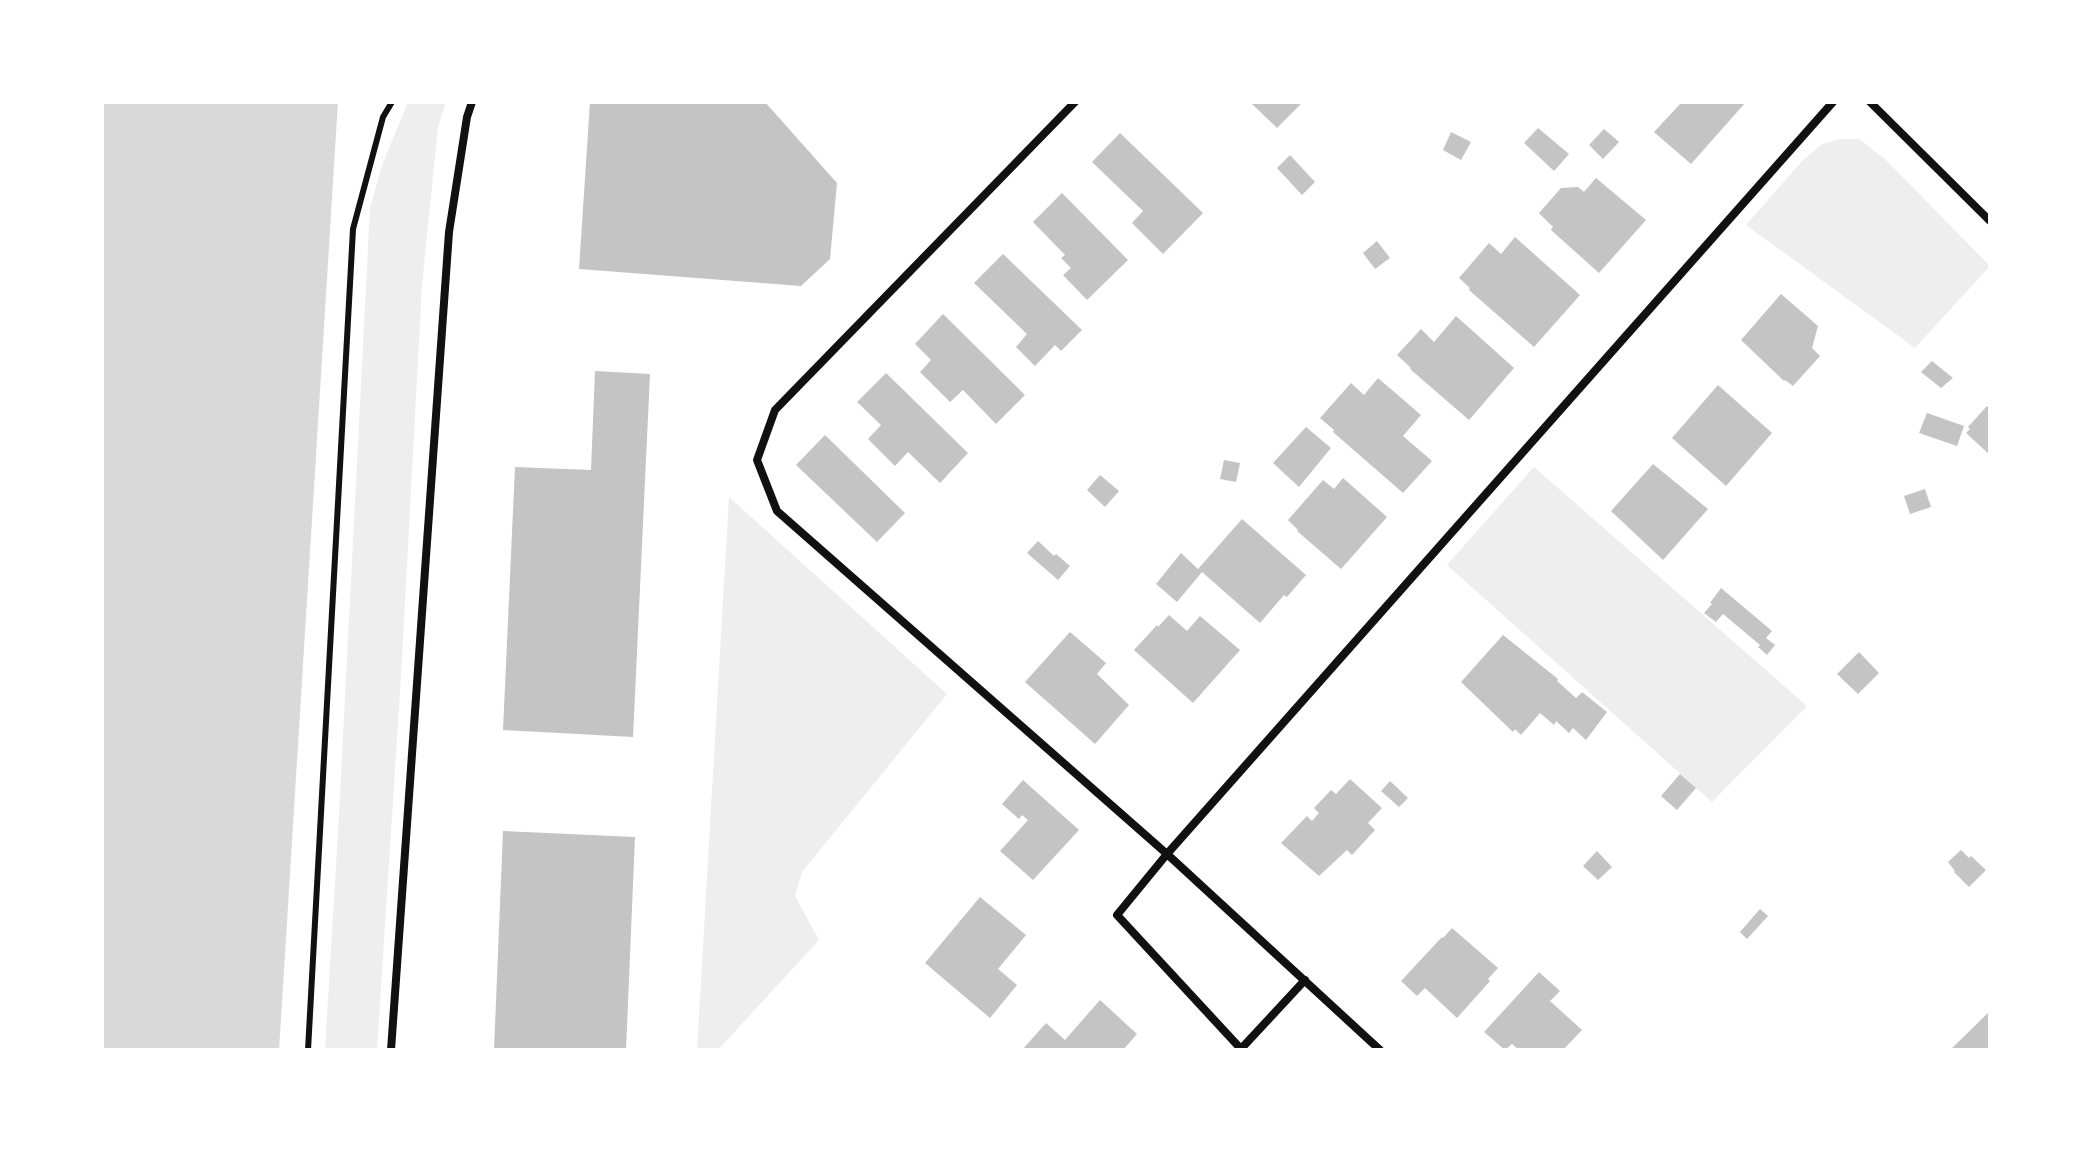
<!DOCTYPE html>
<html>
<head>
<meta charset="utf-8">
<style>
  body { margin:0 }
  #map { position:relative; width:2092px; height:1152px; overflow:hidden; background:#fff; font-family:"Exo 2",sans-serif }
  canvas { display:block }
  .frame { position:absolute; inset:0; border:104px solid #fff; pointer-events:none }
</style>
</head>
<body>
<div id="map">
<canvas width="2092" height="1152"></canvas>
<div class="frame"></div>
</div>
<script>
const ctx = document.querySelector('canvas').getContext('2d');
ctx.lineJoin = 'round';
function fillPath(path, color) { ctx.fillStyle = color; ctx.fill(path, 'evenodd'); }
const poly = rows => new Path2D(rows.map(r => 'M' + r).join(''));
function trace(path, color, width, dash) { ctx.strokeStyle = color; ctx.lineWidth = width; ctx.lineCap = dash ? 'butt' : 'round'; ctx.setLineDash(dash || []); ctx.stroke(path); }
const green = poly([
  [408,102,446,102,438,127,422,285,401,676,377,1050,325,1050,339,815,370,208,382,165],
  [1840,139,1859,139,1886,160,1990,266,1915,348,1746,225,1803,160,1822,144],
  [1534,467,1807,706,1712,802,1447,565],
  [729,497,947,694,802,872,795,896,819,940,718,1050,697,1050]
]);
const water = poly([
  [102,102,338,102,279,1050,102,1050]
]);
const building = poly([
  [590,102,765,102,837,183,830,259,801,286,579,269],
  [1250,102,1303,102,1277,128],
  [1682,102,1746,102,1691,164,1654,132],
  [1538,128,1569,154,1554,171,1524,143],
  [1604,129,1619,142,1603,159,1589,145],
  [1451,132,1471,142,1461,160,1443,150],
  [1120,133,1203,213,1163,254,1132,223,1143,211,1092,162],
  [1290,155,1315,182,1302,195,1277,168],
  [1596,178,1646,220,1599,273,1551,230,1553,227,1539,213,1561,188,1578,187,1584,192],
  [1062,193,1128,260,1087,300,1063,275,1071,268,1061,258,1065,255,1033,222],
  [1515,237,1580,295,1534,347,1469,290,1470,288,1459,278,1489,243,1501,254],
  [1377,241,1390,258,1375,269,1363,253],
  [1003,254,1082,330,1061,351,1055,345,1035,366,1016,347,1027,334,974,283],
  [1781,294,1818,326,1812,348,1820,356,1793,386,1785,380,1784,381,1741,340],
  [943,314,1025,395,996,424,963,390,950,402,920,372,931,360,915,344],
  [1456,316,1514,368,1469,420,1410,369,1411,368,1397,355,1421,329,1434,342],
  [1932,361,1953,378,1941,388,1921,372],
  [595,371,650,374,633,737,503,730,515,467,591,470],
  [886,373,968,453,940,483,908,452,895,466,868,439,881,425,857,402],
  [1378,378,1421,415,1403,436,1432,461,1403,493,1333,432,1334,430,1320,418,1351,383,1364,395],
  [1718,385,1772,433,1726,486,1672,438],
  [1987,406,1990,409,1990,455,1966,433,1970,429,1968,427],
  [1927,413,1964,426,1957,446,1919,433],
  [1306,427,1331,448,1299,487,1273,463],
  [825,435,905,513,877,542,796,465],
  [1224,460,1240,463,1236,482,1220,479],
  [1653,464,1708,509,1663,560,1611,511],
  [1100,475,1119,491,1105,507,1087,490],
  [1343,478,1387,517,1341,569,1297,531,1298,530,1288,520,1323,480,1334,489],
  [1925,489,1931,507,1910,514,1904,496],
  [1242,519,1306,575,1287,597,1284,595,1260,623,1202,572,1177,602,1156,584,1181,553,1198,569],
  [1038,541,1054,556,1056,554,1070,566,1058,580,1027,553],
  [1721,588,1772,631,1766,638,1775,645,1767,655,1758,647,1760,645,1723,614,1716,622,1704,613,1712,604,1710,603],
  [1169,615,1187,631,1200,616,1240,650,1193,703,1134,650,1157,625,1158,627],
  [1070,632,1106,663,1097,674,1129,705,1095,744,1025,682],
  [1503,635,1558,679,1557,681,1576,698,1582,692,1607,712,1586,740,1573,728,1569,733,1556,721,1554,725,1540,713,1521,735,1515,729,1513,732,1461,682],
  [1859,652,1879,673,1858,694,1837,674],
  [1680,774,1696,788,1677,810,1661,796],
  [1350,779,1382,808,1368,823,1375,830,1352,855,1347,850,1319,876,1281,843,1307,816,1312,821,1319,813,1314,808,1331,790,1336,794],
  [1023,780,1079,830,1033,880,1000,851,1028,820,1022,815,1019,819,1002,804],
  [1390,781,1408,798,1399,807,1381,791],
  [503,831,635,837,626,1050,494,1050],
  [1961,850,1969,858,1971,856,1986,870,1969,887,1954,872,1955,871,1948,862],
  [1597,851,1612,867,1598,880,1583,866],
  [980,897,1026,935,998,969,1017,985,990,1018,925,963],
  [1760,909,1768,916,1747,939,1740,932],
  [1452,928,1498,968,1488,979,1490,981,1457,1018,1425,988,1417,996,1401,981,1442,937,1443,938],
  [1539,972,1560,991,1550,1001,1582,1030,1563,1050,1519,1050,1512,1044,1505,1050,1484,1032],
  [1100,1000,1137,1034,1123,1050,1022,1050,1046,1023,1065,1040],
  [1990,1011,1990,1050,1950,1050]
]);
const service = poly([
  [308,1050,353,229,383,117,392,102]
]);
const minor = poly([
  [1075,102,775,410,757,460,777,511,1167,854,1380,1050],
  [1870,102,1990,221],
  [1241,1049,1117,915,1167,854,1833,102],
  [391,1050,449,232,467,117,472,102],
  [1240,1050,1305,980]
]);
fillPath(green, '#eee');
fillPath(water, '#d9d9d9');
fillPath(building, '#c4c4c4');
trace(service, '#111', 6);
trace(minor, '#111', 8);
</script>
</body>
</html>
